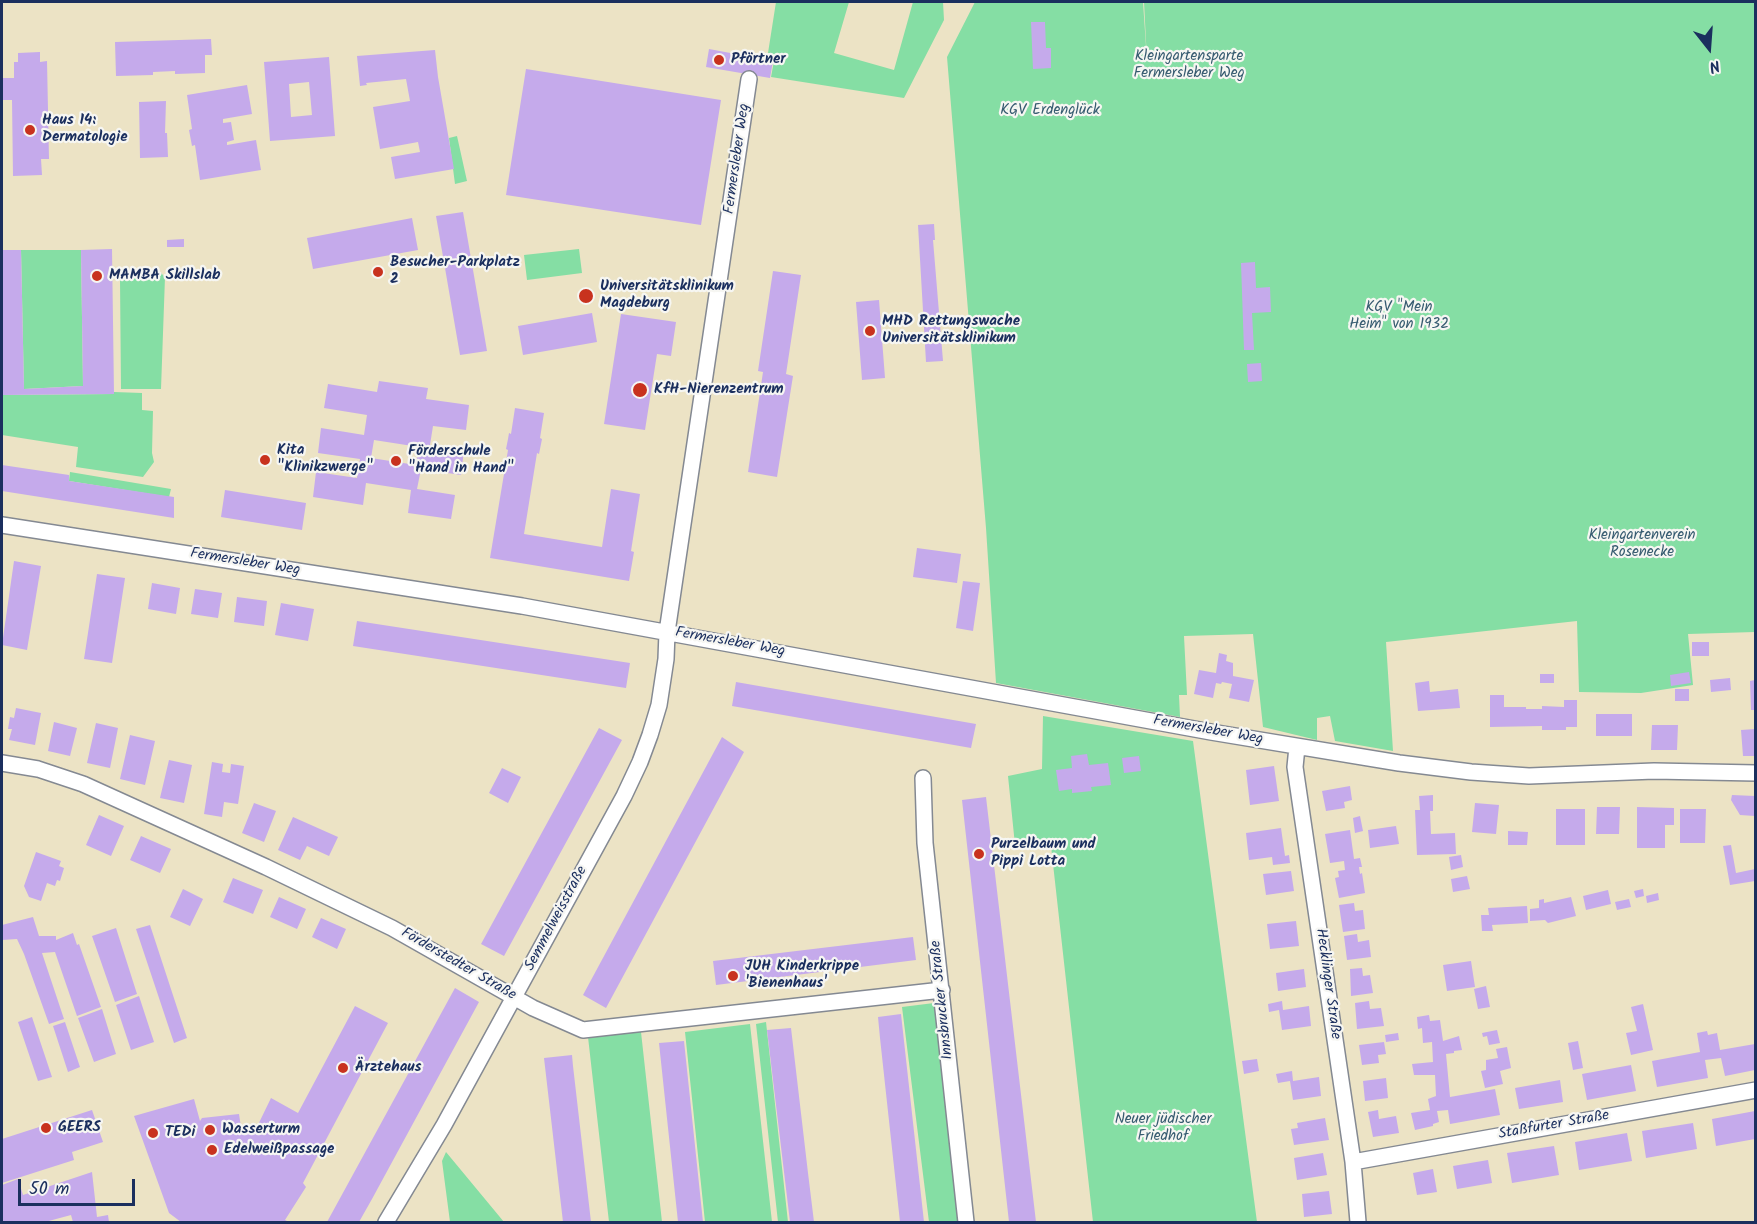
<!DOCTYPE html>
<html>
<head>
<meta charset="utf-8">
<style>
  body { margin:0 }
  #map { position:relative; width:1757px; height:1224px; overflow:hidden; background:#ece3c5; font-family:Kalam,sans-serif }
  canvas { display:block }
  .frame { position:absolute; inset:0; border:3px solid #1b2f5e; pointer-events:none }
  .north { position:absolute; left:1679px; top:18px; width:60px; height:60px; -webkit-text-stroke:4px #f6f6f2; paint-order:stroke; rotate:163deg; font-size:16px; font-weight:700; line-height:24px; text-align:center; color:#1b2f5e }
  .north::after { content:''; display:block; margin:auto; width:21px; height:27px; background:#1b2f5e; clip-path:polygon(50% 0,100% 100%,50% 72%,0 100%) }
  .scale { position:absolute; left:18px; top:1179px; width:117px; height:27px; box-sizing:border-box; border:3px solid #1b2f5e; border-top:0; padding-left:8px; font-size:18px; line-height:21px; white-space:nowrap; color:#1b2f5e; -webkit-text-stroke:4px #f6f6f2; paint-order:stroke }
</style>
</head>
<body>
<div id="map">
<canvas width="1757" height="1224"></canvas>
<div class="frame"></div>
<div class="north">N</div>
<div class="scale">50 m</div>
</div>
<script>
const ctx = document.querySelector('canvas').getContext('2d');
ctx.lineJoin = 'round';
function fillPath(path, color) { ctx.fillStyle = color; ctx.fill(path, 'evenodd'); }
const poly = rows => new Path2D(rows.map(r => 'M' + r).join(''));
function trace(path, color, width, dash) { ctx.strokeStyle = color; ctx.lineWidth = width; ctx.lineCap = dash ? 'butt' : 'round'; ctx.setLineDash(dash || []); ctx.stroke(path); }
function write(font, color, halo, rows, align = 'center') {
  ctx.font = font + ' Kalam,sans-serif'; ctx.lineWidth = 4.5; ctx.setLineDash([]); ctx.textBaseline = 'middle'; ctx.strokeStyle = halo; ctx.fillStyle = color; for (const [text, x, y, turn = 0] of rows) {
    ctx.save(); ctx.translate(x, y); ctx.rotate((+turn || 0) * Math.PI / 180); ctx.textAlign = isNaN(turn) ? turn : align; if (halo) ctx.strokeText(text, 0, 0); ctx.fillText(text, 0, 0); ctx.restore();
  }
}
const green = poly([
  [776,2,849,2,834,53,894,70,913,2,943,2,944,20,904,98,771,77,774,61,771,60,772,53,768,53],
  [975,2,1143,2,1147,61,1144,2,1755,2,1755,632,1688,634,1693,685,1641,693,1579,692,1577,621,1386,642,1393,751,1335,741,1330,716,1317,718,1317,740,1263,727,1253,634,1184,636,1187,695,1179,695,1180,717,996,683,986,528,947,57],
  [457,136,467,181,455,184,449,138],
  [579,249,582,273,527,280,524,255],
  [21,250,81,250,83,386,24,389],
  [131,270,159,271,165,277,161,389,121,389,120,279],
  [114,392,142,393,142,410,153,411,152,453,154,462,143,477,76,467,78,447,2,435,2,395,114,394],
  [70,472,171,489,169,497,69,481],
  [1043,716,1193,741,1257,1222,1093,1222,1051,846,1015,845,1008,776,1042,769],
  [934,1003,961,1222,929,1222,902,1007],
  [766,1022,788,1222,778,1222,756,1024],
  [750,1024,772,1222,705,1222,685,1032],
  [641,1032,662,1222,609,1222,588,1037],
  [446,1152,504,1222,450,1222,442,1161]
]);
const building = poly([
  [1031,22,1045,22,1046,48,1051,48,1051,68,1033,69],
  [211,39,212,55,205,55,205,73,175,74,175,71,153,72,153,75,116,76,115,42],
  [709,49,773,61,770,78,706,67],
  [435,50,438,77,454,169,395,179,391,157,420,152,418,142,380,149,373,107,410,101,406,79,366,83,367,85,360,86,357,56],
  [40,52,40,62,47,61,49,159,41,159,42,175,13,176,12,100,2,100,2,78,14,78,14,62,18,62,18,53],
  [329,57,335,136,270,141,264,62],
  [309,82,312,115,291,117,289,84],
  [526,69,721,100,701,225,506,195],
  [247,85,252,114,223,119,223,123,231,122,234,140,227,142,227,145,256,140,261,170,200,180,195,145,192,146,189,130,192,129,187,95],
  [166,101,165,133,167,133,168,157,140,158,139,102],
  [463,212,487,351,460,355,436,216],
  [412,218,418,250,313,269,307,238],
  [934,224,935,240,933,240,943,361,926,362,918,225],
  [184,239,184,247,167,247,167,240],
  [112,249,114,394,2,395,2,250,21,250,24,389,83,386,81,250],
  [1255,262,1256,288,1270,287,1271,312,1252,313,1254,350,1244,350,1241,263],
  [773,271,801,275,786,374,793,376,777,477,748,472,763,372,758,371],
  [879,300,885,378,862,380,856,302],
  [592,313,597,342,523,355,518,326],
  [621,314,676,322,671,356,657,354,645,430,604,424],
  [1261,363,1262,381,1248,382,1247,364],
  [379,381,428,388,426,399,469,405,466,430,433,426,430,445,464,450,461,475,421,469,417,489,455,495,451,519,408,513,411,490,366,483,363,505,313,497,316,472,357,478,360,459,318,453,321,428,364,435,367,415,324,408,328,384,377,392],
  [374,440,419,447,416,465,371,458],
  [515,408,544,413,540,438,542,439,539,454,537,453,524,534,602,547,611,489,640,494,631,551,634,552,629,581,490,558,508,450,506,449,508,439,509,433,511,434],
  [2,465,69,475,69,481,174,497,174,518,2,491],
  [225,490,306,503,302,530,221,517],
  [917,548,961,554,957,583,913,577],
  [14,561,41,566,27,650,2,645],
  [97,574,125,578,112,663,84,659],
  [963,581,980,583,973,631,956,628],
  [152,583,180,588,176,614,148,609],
  [195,589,222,593,218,618,191,614],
  [237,597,267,601,264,626,234,622],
  [281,603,314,609,308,641,275,635],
  [357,621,630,663,626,688,353,646],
  [1692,642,1709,642,1709,656,1692,656],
  [1219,653,1227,655,1226,661,1233,663,1233,676,1254,680,1249,702,1229,698,1232,684,1222,682,1221,684,1216,683,1213,698,1194,694,1199,670,1216,673],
  [1689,672,1691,683,1671,686,1670,675],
  [1540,674,1554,674,1554,683,1540,683],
  [1730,678,1731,690,1711,692,1710,680],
  [1755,680,1755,710,1751,710,1750,681],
  [1429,681,1430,692,1458,689,1460,708,1418,711,1415,683],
  [736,682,976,724,971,748,732,706],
  [1675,689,1689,689,1689,701,1675,701],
  [1490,695,1504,695,1504,707,1526,707,1526,709,1542,709,1542,706,1564,707,1564,700,1577,700,1577,727,1566,727,1566,730,1542,730,1542,726,1490,727],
  [16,708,41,713,35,745,9,740,12,729,8,729,10,717,14,718],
  [1596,714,1632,714,1632,736,1596,736],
  [54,722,77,728,70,756,48,751],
  [96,723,118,728,110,768,87,763],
  [1652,725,1678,725,1677,750,1651,750],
  [599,728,622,740,504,956,481,944],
  [1755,729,1755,756,1743,756,1741,730],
  [130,735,155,741,145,785,120,779],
  [722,737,744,752,606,1008,583,995],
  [1087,754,1089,765,1108,763,1111,785,1091,787,1092,791,1072,793,1072,789,1059,791,1056,770,1072,768,1071,756],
  [1139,756,1141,771,1124,773,1122,758],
  [169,760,192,765,184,803,160,798],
  [212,762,223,764,222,772,230,773,231,764,244,766,238,804,224,802,222,817,204,814],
  [1274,766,1279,801,1250,805,1246,770],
  [502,768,521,777,508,803,489,793],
  [1350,786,1352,800,1344,802,1345,808,1326,811,1322,791],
  [1433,795,1433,811,1430,811,1431,834,1455,833,1456,854,1417,855,1415,810,1420,810,1419,796],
  [1732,795,1755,796,1755,816,1740,815,1731,800],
  [986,797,1036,1222,1009,1222,962,800],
  [254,803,276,811,264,842,242,833],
  [1475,803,1499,805,1496,834,1472,832],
  [1597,807,1620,807,1619,834,1596,834],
  [1637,807,1674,808,1674,825,1665,825,1665,848,1637,848],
  [1556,809,1585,809,1585,845,1556,845],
  [1680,809,1706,809,1705,843,1680,843],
  [99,815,124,826,111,856,86,845],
  [1360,816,1363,831,1355,833,1353,818],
  [293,817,338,837,329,856,307,846,300,860,278,850],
  [1396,826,1399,844,1370,848,1368,830],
  [1281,828,1285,856,1289,855,1290,863,1273,865,1272,857,1249,860,1246,833],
  [1350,830,1354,859,1360,858,1362,867,1359,867,1360,874,1362,873,1365,893,1339,898,1335,878,1339,877,1338,871,1345,870,1344,861,1330,863,1325,834],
  [1508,831,1528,832,1527,845,1508,845],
  [141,836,171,849,160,873,130,860],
  [1731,845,1736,873,1755,869,1755,881,1730,885,1723,846],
  [36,852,61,861,59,866,64,868,60,881,57,880,55,886,47,883,41,901,29,897,24,886],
  [1461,855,1463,867,1451,870,1449,857],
  [1291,871,1294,891,1266,895,1263,874],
  [1467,876,1470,889,1453,892,1451,879],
  [233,878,263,890,253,914,223,902],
  [183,889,203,899,190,926,170,917],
  [1643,889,1644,896,1636,898,1634,891],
  [1608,890,1611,904,1586,910,1583,896],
  [1658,893,1659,900,1647,903,1646,896],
  [279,897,306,909,297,929,270,917],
  [1571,897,1576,916,1548,923,1545,920,1530,921,1530,909,1539,908,1539,900,1544,899,1544,903],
  [1629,899,1631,907,1617,910,1615,902],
  [1354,903,1355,911,1363,910,1365,929,1343,932,1339,905],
  [1527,906,1528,923,1492,925,1493,931,1482,931,1481,915,1489,915,1488,908],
  [33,917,39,936,56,936,56,940,73,933,77,945,79,944,101,1007,77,1016,55,952,42,953,64,1019,49,1024,24,954,17,939,2,940,2,925],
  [321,918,346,929,337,949,312,937],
  [1296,921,1299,946,1270,949,1267,924],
  [150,925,187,1038,174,1043,136,929],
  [116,928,137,994,115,1002,92,936],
  [1357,934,1358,942,1369,940,1371,957,1347,960,1344,936],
  [913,937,916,960,716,985,713,961],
  [1471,961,1475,987,1447,991,1443,965],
  [1362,968,1363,976,1370,975,1373,993,1351,996,1350,969],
  [1304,969,1306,987,1278,991,1276,973],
  [1486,986,1490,1007,1478,1009,1474,989],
  [455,988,479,1002,372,1199,359,1222,327,1222],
  [139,996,154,1042,131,1050,116,1005],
  [1282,1001,1283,1010,1309,1006,1311,1026,1282,1030,1279,1010,1269,1012,1268,1004],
  [1369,1001,1370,1009,1381,1008,1384,1026,1357,1029,1355,1003],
  [1643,1004,1653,1050,1631,1055,1626,1033,1637,1031,1631,1007],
  [355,1006,388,1023,303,1183,306,1187,285,1220,289,1222,181,1222,169,1213,134,1116,194,1099,200,1121,202,1118,239,1114,242,1134,255,1131,271,1098,298,1113],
  [102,1009,116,1054,94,1062,78,1018],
  [901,1014,924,1222,900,1222,880,1038,878,1017],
  [1429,1015,1430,1021,1440,1020,1443,1041,1459,1036,1462,1050,1454,1051,1454,1053,1446,1054,1450,1097,1495,1089,1500,1115,1450,1124,1448,1110,1437,1111,1439,1122,1433,1124,1433,1126,1415,1130,1411,1113,1430,1110,1428,1099,1436,1096,1435,1075,1414,1075,1412,1064,1433,1062,1432,1042,1423,1043,1422,1028,1418,1029,1417,1017],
  [32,1017,52,1077,38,1081,18,1022],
  [65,1022,80,1067,68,1072,53,1026],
  [791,1028,808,1173,814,1222,790,1222,767,1030],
  [1497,1030,1500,1043,1489,1045,1487,1036,1483,1037,1482,1033],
  [1707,1031,1708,1035,1717,1033,1720,1050,1755,1044,1755,1070,1725,1076,1721,1058,1705,1060,1708,1078,1657,1087,1652,1061,1700,1052,1697,1033],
  [1398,1033,1399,1040,1386,1042,1385,1035],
  [684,1041,703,1222,678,1222,659,1043],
  [1578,1041,1583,1068,1573,1070,1568,1043],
  [1384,1042,1386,1054,1378,1055,1379,1063,1362,1065,1359,1045],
  [1507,1047,1511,1068,1500,1071,1503,1084,1485,1088,1481,1071,1486,1070,1486,1060,1498,1058,1496,1049],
  [572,1055,573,1066,591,1222,563,1222,544,1058],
  [1257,1059,1259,1071,1244,1074,1242,1061],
  [1631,1065,1636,1091,1587,1100,1582,1074],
  [1292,1071,1293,1081,1319,1077,1321,1096,1293,1100,1290,1081,1278,1083,1276,1074],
  [1386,1078,1388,1098,1365,1101,1363,1081],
  [1560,1080,1563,1102,1519,1109,1515,1088],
  [92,1110,103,1142,72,1152,74,1160,2,1183,2,1139],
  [1378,1110,1379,1119,1396,1116,1399,1133,1373,1137,1368,1112],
  [1755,1111,1755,1139,1716,1146,1712,1119],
  [1325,1118,1329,1140,1294,1145,1291,1129,1298,1128,1297,1123],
  [1693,1123,1697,1149,1646,1158,1642,1131],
  [1627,1133,1632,1161,1579,1170,1575,1142],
  [1554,1146,1559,1175,1512,1183,1507,1153],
  [1323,1153,1327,1175,1297,1180,1294,1158],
  [1488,1160,1492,1183,1457,1189,1453,1166],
  [1433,1169,1437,1192,1417,1195,1413,1173],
  [92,1172,97,1217,108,1215,109,1222,73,1222,71,1215,45,1222,2,1222,2,1185,18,1179,23,1195],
  [1329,1191,1332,1214,1304,1217,1302,1194]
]);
const minor = poly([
  [2,525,522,606,1211,732,1399,763,1471,772,1529,776,1654,771,1756,773],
  [1297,747,1295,767,1353,1162,1358,1222],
  [2,763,38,769,83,784,266,867,392,928,533,1008,583,1030,942,990],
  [923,778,925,843,966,1222],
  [1353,1162,1756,1090],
  [386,1222,444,1125,514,997,624,796,640,762,650,735,659,705,666,659,667,632,749,79]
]);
const markers = [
  [719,60,6,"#c8321e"],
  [30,130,6,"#c8321e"],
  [378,272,6,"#c8321e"],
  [97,276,6,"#c8321e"],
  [586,296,8,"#c8321e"],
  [870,331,6,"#c8321e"],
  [640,390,8,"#c8321e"],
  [265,460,6,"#c8321e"],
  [396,461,6,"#c8321e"],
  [979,854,6,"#c8321e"],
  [733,976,6,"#c8321e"],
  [343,1068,6,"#c8321e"],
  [46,1128,6,"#c8321e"],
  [210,1130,6,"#c8321e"],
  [153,1133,6,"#c8321e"],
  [212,1150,6,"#c8321e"]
];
const parkNames = [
  ["Kleingartensparte",1189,57],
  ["Fermersleber Weg",1189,74],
  ["KGV Erdenglück",1050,111],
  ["KGV \"Mein",1399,308],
  ["Heim\" von 1932",1399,325],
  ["Kleingartenverein",1642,536],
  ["Rosenecke",1642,553],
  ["Neuer jüdischer",1163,1120],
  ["Friedhof",1163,1137]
];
const poiNames = [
  ["Pförtner",731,60],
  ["Haus 14:",42,121],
  ["Dermatologie",42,138],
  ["Besucher-Parkplatz",390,263],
  ["2",390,280],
  ["MAMBA Skillslab",109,276],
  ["Universitätsklinikum",600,287],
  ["Magdeburg",600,304],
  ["MHD Rettungswache",882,322],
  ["Universitätsklinikum",882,339],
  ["KfH-Nierenzentrum",654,390],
  ["Kita",277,451],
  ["\"Klinikzwerge\"",277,468],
  ["Förderschule",408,452],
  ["\"Hand in Hand\"",408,469],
  ["Purzelbaum und",991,845],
  ["Pippi Lotta",991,862],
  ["JUH Kinderkrippe",745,967],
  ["'Bienenhaus'",745,984],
  ["Ärztehaus",355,1068],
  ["GEERS",58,1128],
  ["Wasserturm",222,1130],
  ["TEDi",165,1133],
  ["Edelweißpassage",224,1150]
];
const streetNames = [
  ["Fermersleber Weg",738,159,-82],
  ["Fermersleber Weg",245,563,9],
  ["Fermersleber Weg",730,643,10],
  ["Fermersleber Weg",1208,731,10],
  ["Semmelweisstraße",557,919,-62],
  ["Förderstedter Straße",458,965,30],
  ["Hecklinger Straße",1327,984,82],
  ["Innsbrucker Straße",943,1000,-96],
  ["Staßfurter Straße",1554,1126,-10]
];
fillPath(green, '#85dea4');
fillPath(building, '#c5aaeb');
trace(minor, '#848992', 18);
trace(minor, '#fff', 15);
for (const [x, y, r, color] of markers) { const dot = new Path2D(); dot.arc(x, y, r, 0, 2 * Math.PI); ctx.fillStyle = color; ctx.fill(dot); trace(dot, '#f6f6f2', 2); }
write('15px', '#365b70', '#f6f6f2', parkNames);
write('bold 15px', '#1b2f5e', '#f6f6f2', poiNames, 'left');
write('15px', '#1b2f5e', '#f6f6f2', streetNames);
</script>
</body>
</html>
